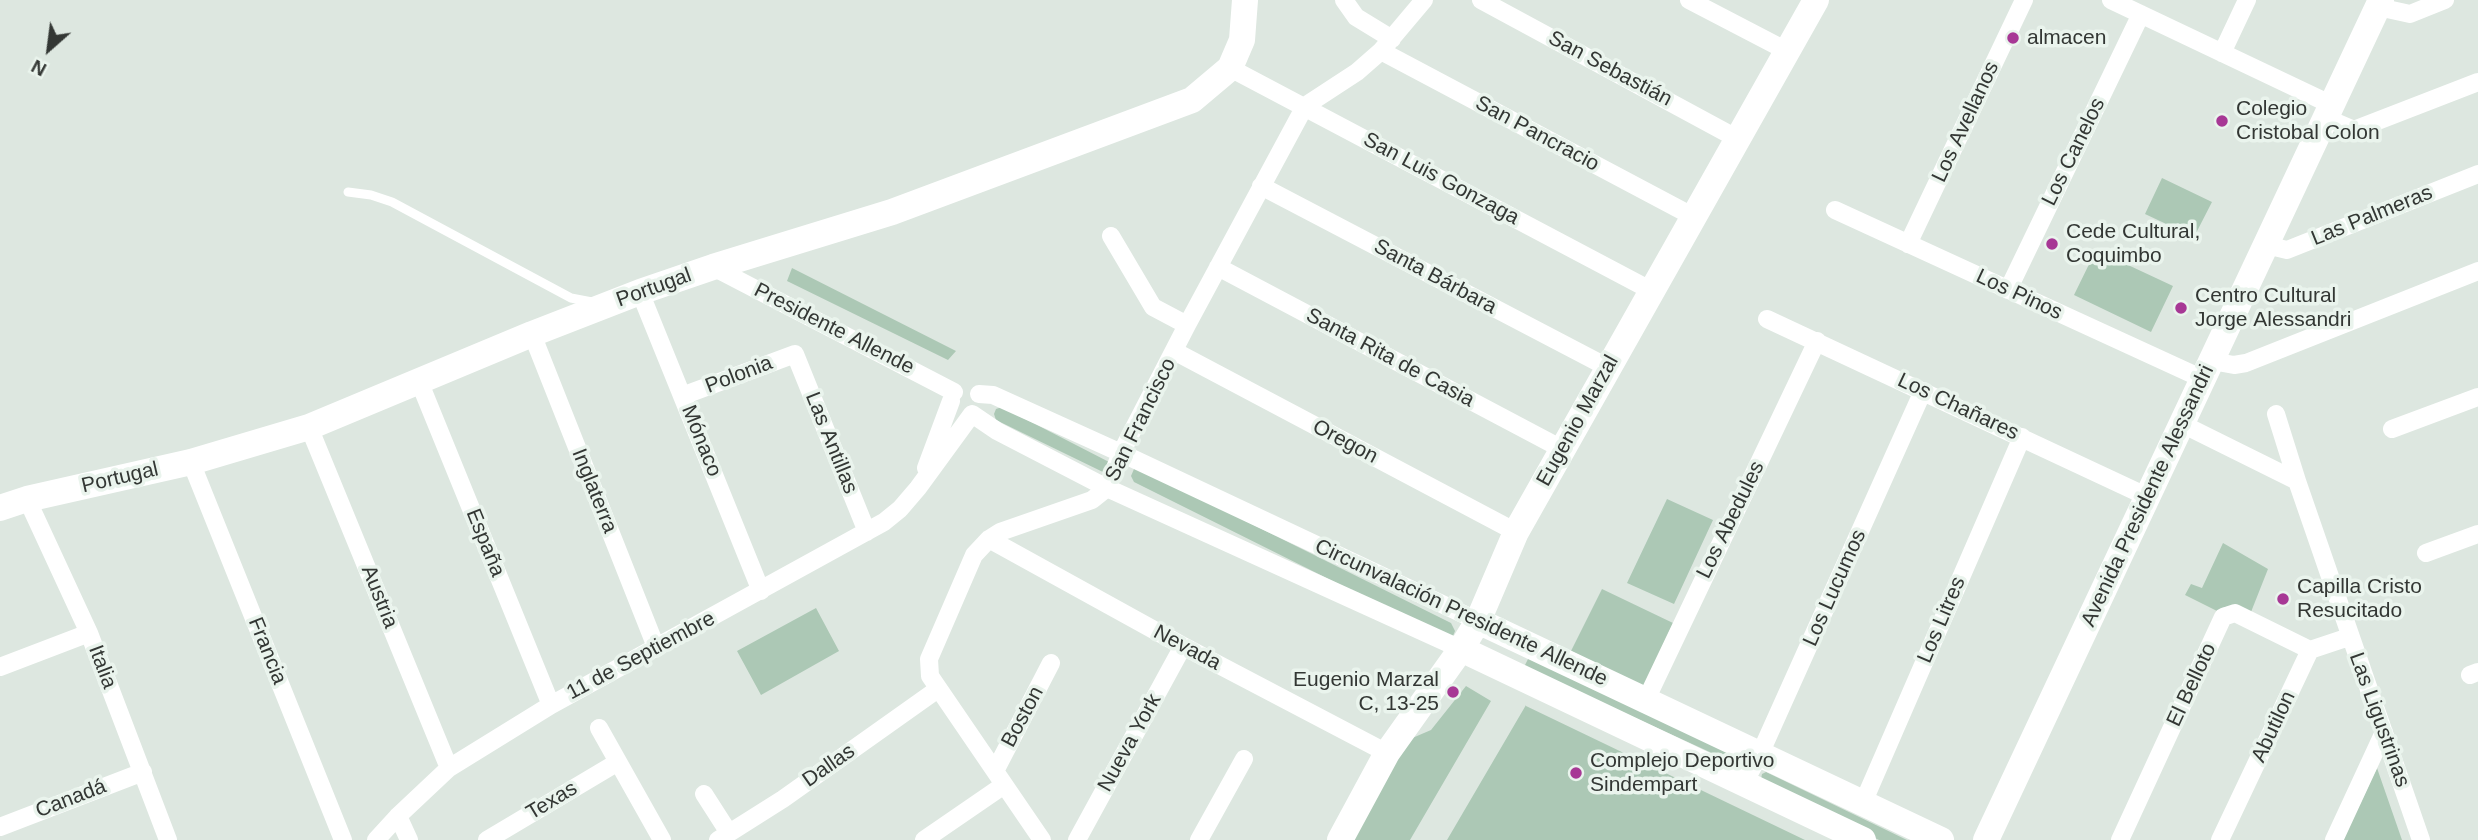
<!DOCTYPE html>
<html>
<head>
<meta charset="utf-8">
<style>
  body { margin:0 }
  #map { position:relative; width:2478px; height:840px; overflow:hidden; background:#dde7e0; font-family:Helvetica,sans-serif }
  canvas { display:block }
  .north { position:absolute; left:14px; top:14px; width:70px; height:70px; -webkit-text-stroke:5px #eaf4ed; paint-order:stroke; rotate:208deg; font-size:19px; font-weight:700; line-height:28px; text-align:center; color:#333734 }
  .north::after { content:''; display:block; margin:auto; width:24px; height:32px; background:#333734; clip-path:polygon(50% 0,100% 100%,50% 72%,0 100%) }
</style>
</head>
<body>
<div id="map">
<canvas width="2478" height="840"></canvas>
<div class="north">N</div>
</div>
<script>
const ctx = document.querySelector('canvas').getContext('2d');
ctx.lineJoin = 'round';
function fillPath(path, color) { ctx.fillStyle = color; ctx.fill(path, 'evenodd'); }
const poly = rows => new Path2D(rows.map(r => 'M' + r).join(''));
function trace(path, color, width, dash) { ctx.strokeStyle = color; ctx.lineWidth = width; ctx.lineCap = dash ? 'butt' : 'round'; ctx.setLineDash(dash || []); ctx.stroke(path); }
function write(font, color, halo, rows, align = 'center') {
  ctx.font = font + ' Helvetica,sans-serif'; ctx.lineWidth = 7; ctx.setLineDash([]); ctx.textBaseline = 'middle'; ctx.strokeStyle = halo; ctx.fillStyle = color; for (const [text, x, y, turn = 0] of rows) {
    ctx.save(); ctx.translate(x, y); ctx.rotate((+turn || 0) * Math.PI / 180); ctx.textAlign = isNaN(turn) ? turn : align; if (halo) ctx.strokeText(text, 0, 0); ctx.fillText(text, 0, 0); ctx.restore();
  }
}
const green = poly([
  [2162,178,2212,202,2194,237,2145,214],
  [2096,250,2173,286,2151,332,2074,295],
  [792,268,956,351,948,360,787,281],
  [1002,407,1111,463,1105,473,996,420,994,414,996,409],
  [1134,469,1143,470,1451,623,1455,631,1453,636,1445,637,1134,482,1131,476],
  [1667,499,1713,520,1674,604,1627,583],
  [2223,543,2268,569,2251,612,2236,605,2221,608,2219,612,2185,595,2191,584,2202,588],
  [1602,589,1673,623,1644,687,1571,651],
  [816,608,839,651,761,695,737,651],
  [1530,655,1732,754,1730,758,1725,759,1524,667],
  [1466,686,1491,701,1410,840,1353,840,1396,759,1410,739,1431,730],
  [1526,705,1526,706,1805,840,1447,840],
  [2377,768,2402,840,2343,840],
  [1766,772,1907,840,1879,840,1763,784,1761,779,1762,774]
]);
const service = poly([
  [348,192,371,195,392,202,571,298,592,302]
]);
const minor = poly([
  [1344,0,1356,17,1392,39],
  [1481,0,1738,139],
  [1689,0,1787,51],
  [2111,0,2332,105],
  [2378,7,2410,14,2445,0],
  [1381,51,1694,217],
  [2222,53,2247,0],
  [1230,68,1652,291],
  [2326,118,2354,130,2478,82],
  [1261,186,1609,368],
  [1835,210,2203,379],
  [1111,236,1153,307,1187,325],
  [1908,244,2024,0],
  [2266,245,2287,250,2478,174],
  [713,267,954,392],
  [1218,267,1562,449],
  [2008,290,2141,14],
  [640,292,761,591],
  [1767,319,2148,497],
  [532,334,656,647],
  [1174,351,1516,532],
  [2212,361,2234,365,2246,363,2478,271],
  [419,381,551,705],
  [979,394,993,395,1121,453,1478,621],
  [682,396,795,354,867,532],
  [2276,414,2297,481],
  [2182,424,2297,481,2421,840],
  [309,427,449,768],
  [2392,429,2478,397],
  [191,462,343,840],
  [926,468,951,401],
  [27,499,89,633,168,840],
  [989,539,1183,646,1387,753],
  [2426,553,2478,534],
  [0,667,89,633],
  [2470,675,2478,672],
  [1646,700,1817,341],
  [599,728,662,840],
  [995,771,1051,663],
  [1744,783,1760,754,1923,391],
  [704,794,729,833],
  [1863,803,2022,437],
  [398,816,409,840],
  [0,827,143,772],
  [376,840,398,816,449,768,551,705,884,522,900,509,918,488,972,414,997,431,1107,488,1461,649],
  [487,840,618,762],
  [718,840,783,799,938,689],
  [924,840,1004,785],
  [1042,840,930,676,929,659,974,555,989,539,1000,532,1092,500,1107,488,1121,453,1187,325,1305,106,1357,72,1381,51,1424,0],
  [1077,840,1183,646],
  [1199,840,1244,759],
  [2120,840,2223,617,2235,613,2310,650],
  [2220,840,2310,650,2349,637],
  [2334,840,2384,732]
]);
const secondary = poly([
  [0,508,27,499,191,462,309,427,532,334,640,292,713,267,892,212,1192,100,1230,68,1242,40,1245,0],
  [1478,621,1941,840],
  [1461,649,1863,840],
  [1340,840,1387,753,1461,649,1478,621,1516,532,1816,0],
  [1986,840,2381,0]
]);
const markers = [
  [2013,38,7,"#a73895"],
  [2222,121,7,"#a73895"],
  [2052,244,7,"#a73895"],
  [2181,308,7,"#a73895"],
  [2283,599,7,"#a73895"],
  [1453,692,7,"#a73895"],
  [1576,773,7,"#a73895"]
];
const poiNames = [
  ["almacen",2027,38],
  ["Colegio",2236,109],
  ["Cristobal Colon",2236,133],
  ["Cede Cultural,",2066,232],
  ["Coquimbo",2066,256],
  ["Centro Cultural",2195,296],
  ["Jorge Alessandri",2195,320],
  ["Capilla Cristo",2297,587],
  ["Resucitado",2297,611],
  ["Eugenio Marzal",1439,680,"right"],
  ["C, 13-25",1439,704,"right"],
  ["Complejo Deportivo",1590,761],
  ["Sindempart",1590,785]
];
const streetNames = [
  ["San Sebastián",1610,69,28],
  ["Los Avellanos",1966,122,-65],
  ["San Pancracio",1537,134,28],
  ["Los Canelos",2074,152,-64],
  ["San Luis Gonzaga",1441,179,28],
  ["Las Palmeras",2372,216,-22],
  ["Santa Bárbara",1435,277,28],
  ["Portugal",654,288,-20],
  ["Los Pinos",2019,295,25],
  ["Presidente Allende",834,329,27],
  ["Santa Rita de Casia",1390,358,28],
  ["Polonia",739,375,-21],
  ["Los Chañares",1958,407,25],
  ["San Francisco",1141,420,-64],
  ["Eugenio Marzal",1578,421,-61],
  ["Mónaco",701,441,68],
  ["Oregon",1345,442,28],
  ["Las Antillas",831,443,68],
  ["Portugal",120,478,-13],
  ["Inglaterra",594,491,68],
  ["Avenida Presidente Alessandri",2148,496,-65],
  ["Los Abedules",1731,520,-64],
  ["España",485,543,68],
  ["Los Lucumos",1835,588,-66],
  ["Austria",379,597,68],
  ["Circunvalación Presidente Allende",1461,613,25],
  ["Los Litres",1942,620,-67],
  ["Nevada",1187,648,28],
  ["Francia",267,651,68],
  ["11 de Septiembre",641,656,-28],
  ["Italia",102,667,69],
  ["El Belloto",2192,685,-65],
  ["Boston",1023,717,-62],
  ["Las Ligustrinas",2379,720,70],
  ["Abutilon",2274,727,-65],
  ["Nueva York",1130,743,-61],
  ["Dallas",829,766,-35],
  ["Canadá",71,799,-21],
  ["Texas",552,801,-31]
];
fillPath(green, '#acc8b5');
trace(service, '#fff', 9);
trace(minor, '#fff', 18);
trace(secondary, '#fff', 26);
for (const [x, y, r, color] of markers) { const dot = new Path2D(); dot.arc(x, y, r, 0, 2 * Math.PI); ctx.fillStyle = color; ctx.fill(dot); trace(dot, '#eaf4ed', 2.5); }
write('21px', '#333734', '#eaf4ed', poiNames, 'left');
write('21px', '#333734', '#eaf4ed', streetNames);
</script>
</body>
</html>
